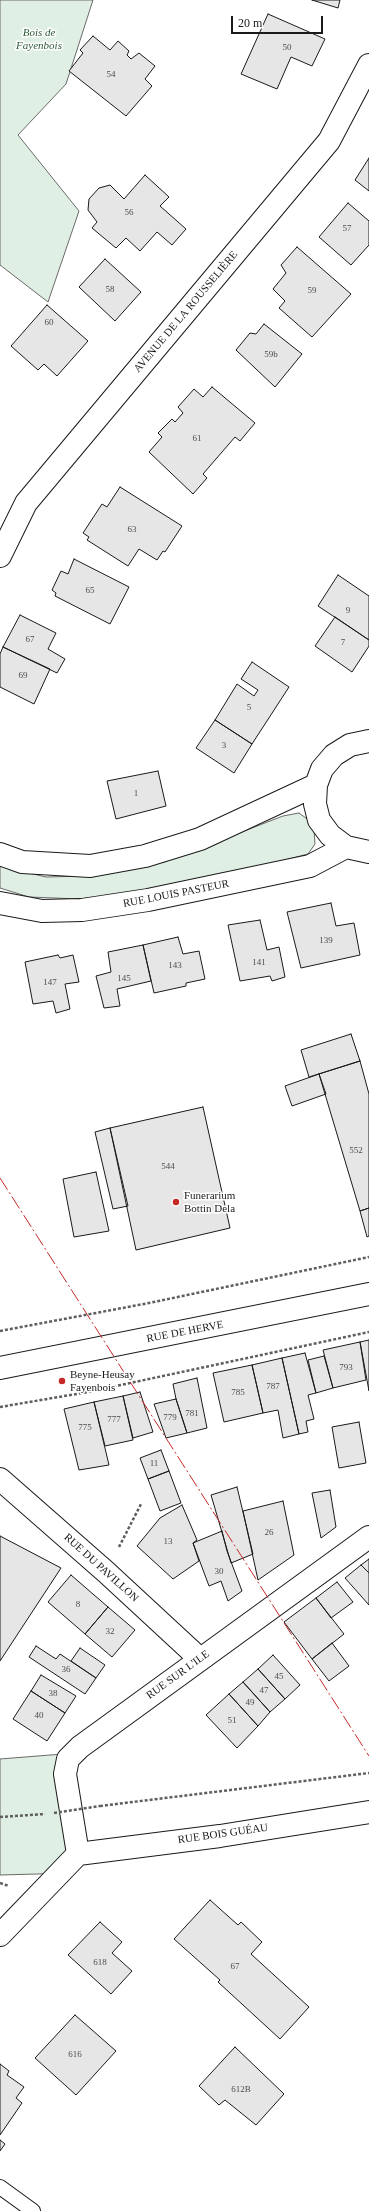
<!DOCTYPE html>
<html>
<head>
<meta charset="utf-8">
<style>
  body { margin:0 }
  #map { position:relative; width:369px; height:2211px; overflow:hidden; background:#fff; font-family:"Times New Roman",serif }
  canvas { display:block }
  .scale { position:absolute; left:231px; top:16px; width:92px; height:18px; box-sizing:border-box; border:2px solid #1a1a1a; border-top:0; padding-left:5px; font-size:12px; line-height:14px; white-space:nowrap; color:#1a1a1a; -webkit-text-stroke:3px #fff; paint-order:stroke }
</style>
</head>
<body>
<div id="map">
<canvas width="369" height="2211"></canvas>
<div class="scale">20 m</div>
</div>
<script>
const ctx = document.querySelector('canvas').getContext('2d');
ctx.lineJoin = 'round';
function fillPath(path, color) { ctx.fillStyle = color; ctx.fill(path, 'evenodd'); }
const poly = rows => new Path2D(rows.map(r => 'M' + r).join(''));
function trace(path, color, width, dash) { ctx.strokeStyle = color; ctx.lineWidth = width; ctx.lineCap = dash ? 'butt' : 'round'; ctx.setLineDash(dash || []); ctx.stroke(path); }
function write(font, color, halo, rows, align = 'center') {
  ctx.font = font + ' "Times New Roman",serif'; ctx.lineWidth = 3; ctx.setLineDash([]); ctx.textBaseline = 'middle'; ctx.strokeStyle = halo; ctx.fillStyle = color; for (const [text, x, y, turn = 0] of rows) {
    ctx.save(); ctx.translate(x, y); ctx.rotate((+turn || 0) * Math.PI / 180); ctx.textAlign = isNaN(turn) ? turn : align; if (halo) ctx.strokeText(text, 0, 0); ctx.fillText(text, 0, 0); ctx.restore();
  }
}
const green = poly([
  [0,0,93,0,66,84,18,135,79,211,48,302,0,265,0,0],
  [299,813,310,821,314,830,315,844,308,854,281,861,135,893,80,899,29,897,0,888,0,866,46,877,86,876,164,862,283,816,299,813],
  [63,1754,75,1873,0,1875,0,1759,63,1754]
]);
const building = poly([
  [312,0,340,0,338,8,312,0],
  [268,14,325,39,312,66,291,57,277,89,241,74,268,14],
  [93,36,110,50,118,41,129,51,127,55,131,59,139,53,155,66,145,79,152,86,126,116,69,71,83,53,80,50,93,36],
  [369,158,369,191,355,180,369,158],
  [145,175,169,197,160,206,186,229,172,245,157,232,140,251,126,238,116,248,92,228,97,222,88,210,89,199,99,188,110,185,124,199,145,175],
  [348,203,369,221,369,245,351,265,319,237,348,203],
  [297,247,351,294,312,337,279,308,285,301,273,289,286,273,281,265,297,247],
  [105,259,141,292,115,321,79,287,105,259],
  [47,305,88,341,57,376,44,364,38,370,11,346,47,305],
  [264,324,302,354,275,387,236,350,250,333,256,334,264,324],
  [212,387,255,423,240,441,235,437,203,474,207,478,193,494,149,452,162,437,158,433,172,419,175,422,183,413,178,407,194,389,203,397,212,387],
  [120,487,182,526,165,552,163,551,157,560,139,549,128,566,87,540,89,537,83,533,102,504,107,507,120,487],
  [74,559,129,587,110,624,55,596,56,593,52,590,61,571,68,574,74,559],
  [338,575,369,596,369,640,318,606,338,575],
  [20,615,56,633,48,649,65,659,57,673,3,647,20,615],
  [335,617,369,640,369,646,352,672,315,646,335,617],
  [3,647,50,669,34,704,0,687,0,654,3,647],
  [252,662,289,687,252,744,215,720,237,684,254,696,258,690,241,679,252,662],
  [215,720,252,744,234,773,196,748,215,720],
  [158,771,166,806,116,819,107,781,158,771],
  [331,903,336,926,354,923,360,955,301,968,287,912,331,903],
  [260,920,267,950,279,947,285,977,272,981,270,976,240,981,228,925,260,920],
  [178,937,183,954,199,951,205,979,186,983,186,986,154,993,143,945,178,937],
  [143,945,151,981,117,989,120,1006,104,1008,96,976,111,972,108,952,143,945],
  [58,955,60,958,73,955,79,982,65,984,70,1009,56,1013,53,1001,33,1004,25,962,58,955],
  [351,1034,360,1061,309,1077,301,1050,351,1034],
  [360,1061,369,1094,369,1208,360,1211,319,1074,360,1061],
  [319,1074,326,1094,292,1106,285,1086,319,1074],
  [203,1107,230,1228,136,1250,110,1128,203,1107],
  [110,1128,128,1206,113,1209,95,1132,110,1128],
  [96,1172,109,1231,74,1237,63,1179,96,1172],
  [369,1208,369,1236,367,1237,360,1211,369,1208],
  [369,1340,369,1391,360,1342,369,1340],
  [360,1342,366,1380,333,1388,323,1350,360,1342],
  [305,1353,316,1393,308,1395,314,1419,306,1421,308,1432,299,1434,282,1358,305,1353],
  [324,1356,333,1388,316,1393,308,1360,324,1356],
  [282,1358,299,1434,283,1438,278,1410,263,1413,252,1365,282,1358],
  [252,1365,263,1413,224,1422,213,1373,252,1365],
  [197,1378,207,1428,187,1433,176,1399,173,1384,197,1378],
  [140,1392,153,1432,133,1438,123,1396,140,1392],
  [123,1396,133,1440,105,1446,94,1402,123,1396],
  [176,1399,187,1433,166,1438,154,1404,176,1399],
  [94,1402,109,1465,79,1470,64,1409,94,1402],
  [359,1422,366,1463,339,1468,332,1427,359,1422],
  [161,1450,169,1471,148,1479,140,1458,161,1450],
  [169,1471,181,1503,160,1511,148,1479,169,1471],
  [237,1487,253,1554,231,1563,211,1495,237,1487],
  [330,1490,336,1527,321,1538,312,1493,330,1490],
  [283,1501,294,1555,258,1580,243,1511,283,1501],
  [182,1505,197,1540,193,1543,199,1561,173,1579,137,1546,160,1518,182,1505],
  [222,1531,227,1551,242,1591,228,1601,221,1581,209,1586,193,1543,222,1531],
  [0,1536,61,1568,0,1661,0,1536],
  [369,1559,369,1573,361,1565,369,1559],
  [361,1565,369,1573,369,1605,345,1578,361,1565],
  [71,1575,108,1607,85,1634,48,1602,71,1575],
  [337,1582,353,1602,331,1618,316,1598,337,1582],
  [316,1598,344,1634,312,1659,284,1622,316,1598],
  [108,1607,135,1630,112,1657,85,1634,108,1607],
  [332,1643,349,1666,329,1681,312,1659,332,1643],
  [36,1646,56,1659,60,1654,96,1678,85,1694,29,1657,36,1646],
  [80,1648,105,1665,96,1678,71,1661,80,1648],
  [273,1655,300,1685,285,1699,258,1669,273,1655],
  [258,1669,285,1699,270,1712,243,1682,258,1669],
  [41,1675,76,1696,65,1713,31,1691,41,1675],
  [243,1682,270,1712,258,1726,229,1694,243,1682],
  [31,1691,65,1713,47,1741,13,1719,31,1691],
  [229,1694,258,1726,237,1748,206,1715,229,1694],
  [210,1900,238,1925,241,1922,262,1942,251,1954,309,2007,280,2039,218,1982,220,1980,174,1939,210,1900],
  [100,1922,122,1942,112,1953,132,1971,111,1994,68,1955,100,1922],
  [75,2015,116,2051,76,2095,35,2058,75,2015],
  [235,2047,284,2094,256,2125,225,2100,219,2105,199,2086,235,2047],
  [0,2064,9,2071,7,2075,24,2087,16,2098,22,2103,0,2135,0,2064],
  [0,2140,5,2144,0,2151,0,2140]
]);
const path = poly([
  [0,1331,149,1303,369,1257],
  [0,1407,88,1392,369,1332],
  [119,1547,141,1504],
  [100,1806,369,1773],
  [0,1817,45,1814],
  [0,1883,9,1886]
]);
const service = poly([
  [0,2187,33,2211]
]);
const minor = poly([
  [0,556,26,503,329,141,369,65],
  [369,741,350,745,334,755,322,769,316,785,315,804,319,820,330,835,346,847,369,852],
  [0,854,22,862,90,866,145,856,200,839,316,785],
  [0,903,42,911,82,910,148,900,310,866,346,847],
  [0,1479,106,1572,200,1659],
  [78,1854,65,1774,68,1759,80,1747,369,1537],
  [78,1854,220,1836,369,1812],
  [0,1935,78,1854]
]);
const primary = poly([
  [0,1368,369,1294]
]);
const pathBridge = poly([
  [54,1813,100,1806]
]);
const power = poly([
  [0,1178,369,1756]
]);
const markers = [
  [176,1202,4,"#c62828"],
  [62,1381,4,"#c62828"]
];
const numberNames = [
  ["50",287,48],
  ["54",111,75],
  ["56",129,213],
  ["57",347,229],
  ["58",110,290],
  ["59",312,291],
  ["60",49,323],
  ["59b",271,355],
  ["61",197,439],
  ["63",132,530],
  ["65",90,591],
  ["9",348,611],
  ["67",30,640],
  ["7",343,643],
  ["69",23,676],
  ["5",249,708],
  ["3",224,746],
  ["1",136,794],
  ["139",326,941],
  ["141",259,963],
  ["143",175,966],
  ["145",124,979],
  ["147",50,983],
  ["552",356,1151],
  ["544",168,1167],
  ["793",346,1368],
  ["787",273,1387],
  ["785",238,1393],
  ["781",192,1414],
  ["779",170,1418],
  ["777",114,1420],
  ["775",85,1428],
  ["11",154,1464],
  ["26",269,1533],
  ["13",168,1542],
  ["30",219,1572],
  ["8",78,1605],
  ["32",110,1632],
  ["36",66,1670],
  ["45",279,1677],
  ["47",264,1691],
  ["38",53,1694],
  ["49",250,1703],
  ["40",39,1716],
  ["51",232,1721],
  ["618",100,1963],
  ["67",235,1967],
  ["616",75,2055],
  ["612B",241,2090]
];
const parkNames = [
  ["Bois de",39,33],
  ["Fayenbois",39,46]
];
const streetNames = [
  ["AVENUE DE LA ROUSSELIÈRE",186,312,-50],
  ["RUE LOUIS PASTEUR",176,894,-11],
  ["RUE DE HERVE",185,1332,-11],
  ["RUE DU PAVILLON",101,1568,42],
  ["RUE SUR L'ILE",178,1675,-36],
  ["RUE BOIS GUÉAU",223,1834,-8]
];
const poiNames = [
  ["Funerarium",184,1196],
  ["Bottin Dela",184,1209],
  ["Beyne-Heusay",70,1375],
  ["Fayenbois",70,1388]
];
fillPath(green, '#e0efe3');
trace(green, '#6a6a6a', 1);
fillPath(building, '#e6e6e6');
trace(building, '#1a1a1a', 1);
trace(service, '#1a1a1a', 16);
trace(minor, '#1a1a1a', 24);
trace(primary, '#1a1a1a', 24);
trace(path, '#5f5f5f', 2.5, [3, 2]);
trace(service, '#fff', 14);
trace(minor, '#fff', 22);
trace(primary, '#fff', 22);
trace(pathBridge, '#5f5f5f', 2.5, [3, 2]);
trace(power, '#c62828', 1, [14, 3, 2, 3]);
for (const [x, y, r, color] of markers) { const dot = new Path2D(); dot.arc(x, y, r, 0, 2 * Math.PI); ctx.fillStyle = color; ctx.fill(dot); trace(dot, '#fff', 1.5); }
write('9px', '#4d4d4d', null, numberNames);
write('italic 11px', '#2b5a34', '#fff', parkNames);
write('11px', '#1a1a1a', '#fff', streetNames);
write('11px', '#1a1a1a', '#fff', poiNames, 'left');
</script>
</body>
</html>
